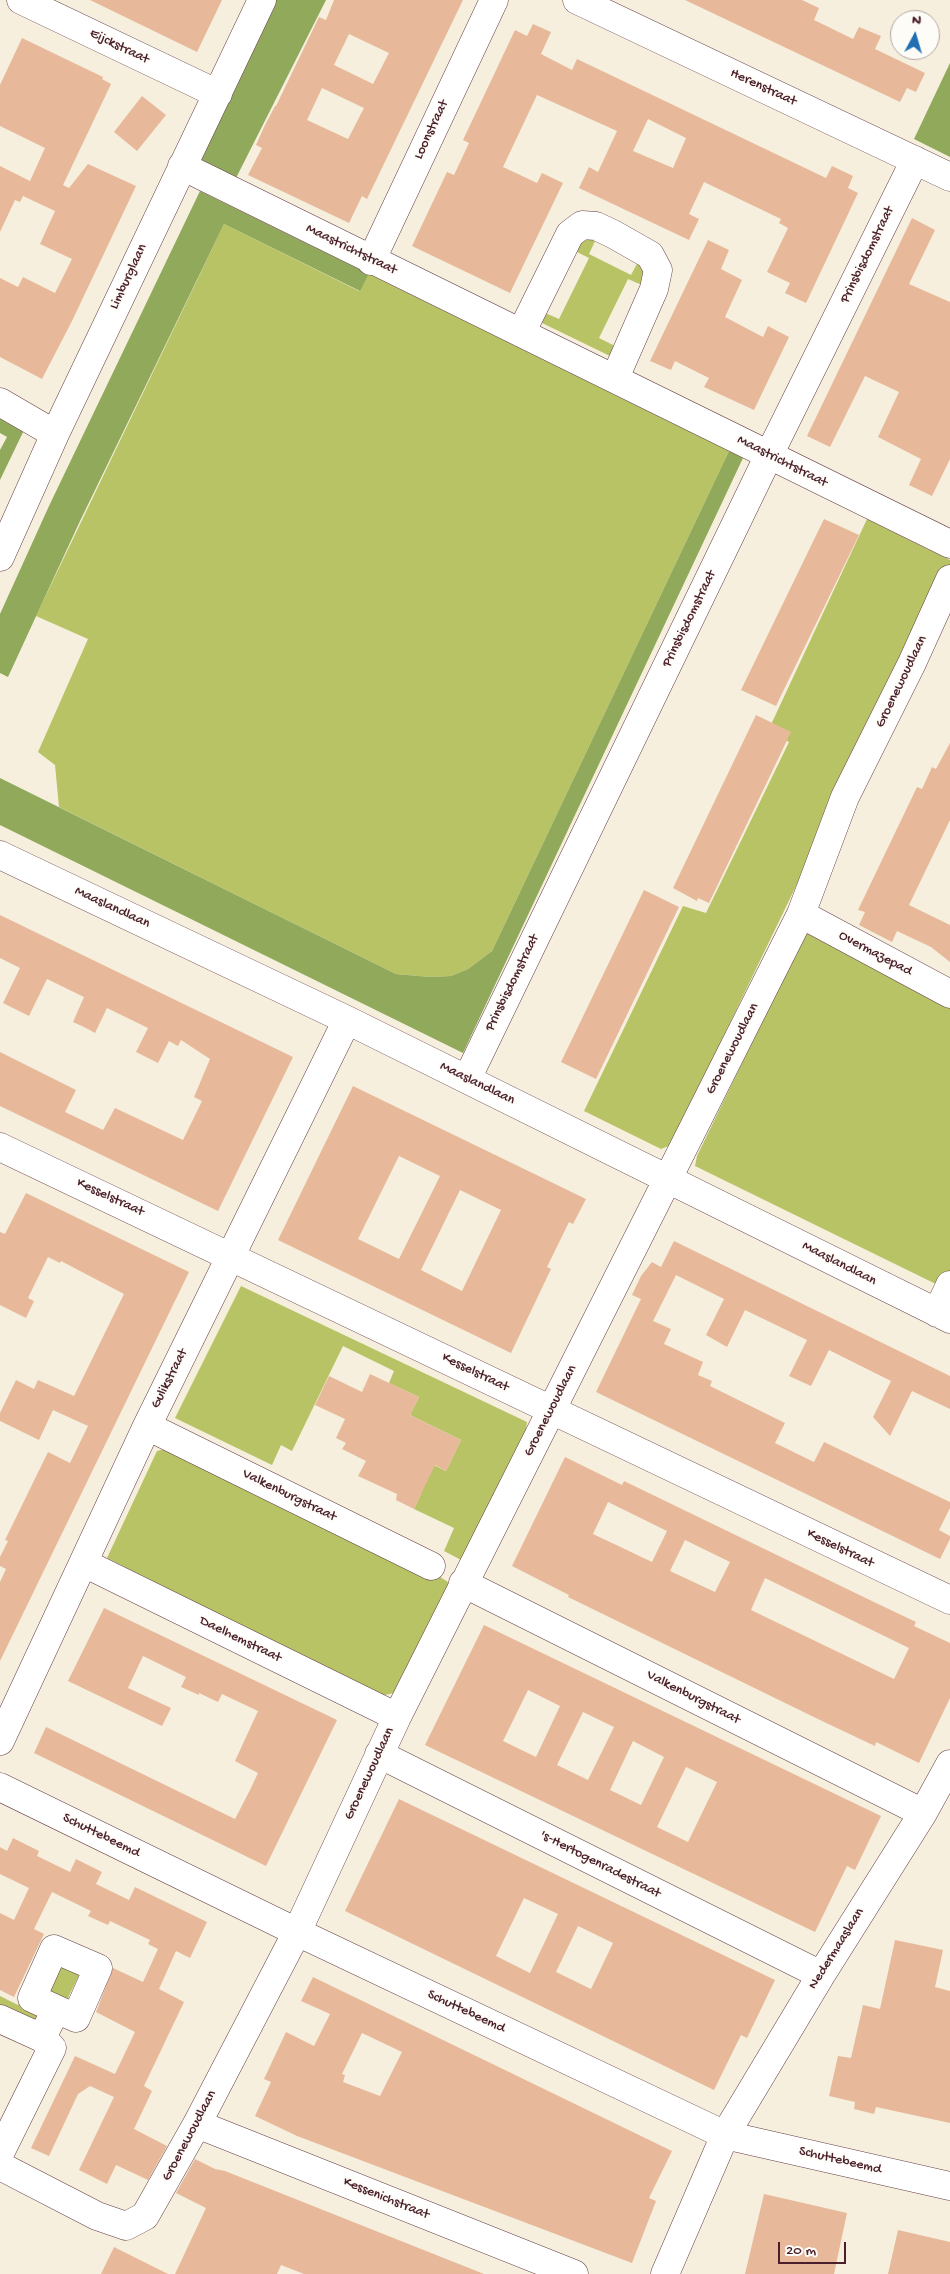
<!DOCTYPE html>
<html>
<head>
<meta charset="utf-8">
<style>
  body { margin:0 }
  #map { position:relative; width:950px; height:2274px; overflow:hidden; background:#f6efdd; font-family:"Gochi Hand",sans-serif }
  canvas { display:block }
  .north { position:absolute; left:890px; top:10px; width:50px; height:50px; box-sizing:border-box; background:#fdfcf7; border:1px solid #b5a4a5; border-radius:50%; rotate:6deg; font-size:14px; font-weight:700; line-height:20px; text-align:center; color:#4a1f2b }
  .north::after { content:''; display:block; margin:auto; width:18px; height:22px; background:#1f6fb2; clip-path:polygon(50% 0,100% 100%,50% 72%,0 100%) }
  .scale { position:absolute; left:778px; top:2242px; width:68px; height:22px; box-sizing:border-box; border:2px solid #4a1f2b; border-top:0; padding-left:6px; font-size:15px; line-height:18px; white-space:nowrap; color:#4a1f2b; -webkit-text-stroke:4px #fdfcf7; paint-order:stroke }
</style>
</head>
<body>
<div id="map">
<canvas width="950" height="2274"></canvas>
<div class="north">N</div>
<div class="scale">20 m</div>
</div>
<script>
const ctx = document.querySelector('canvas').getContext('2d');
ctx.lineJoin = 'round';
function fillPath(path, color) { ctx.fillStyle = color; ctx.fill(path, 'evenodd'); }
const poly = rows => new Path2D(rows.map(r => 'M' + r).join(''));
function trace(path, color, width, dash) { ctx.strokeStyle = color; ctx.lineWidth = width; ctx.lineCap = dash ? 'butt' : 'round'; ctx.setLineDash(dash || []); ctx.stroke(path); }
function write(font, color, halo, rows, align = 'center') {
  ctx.font = font + ' "Gochi Hand",sans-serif'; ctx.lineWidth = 4; ctx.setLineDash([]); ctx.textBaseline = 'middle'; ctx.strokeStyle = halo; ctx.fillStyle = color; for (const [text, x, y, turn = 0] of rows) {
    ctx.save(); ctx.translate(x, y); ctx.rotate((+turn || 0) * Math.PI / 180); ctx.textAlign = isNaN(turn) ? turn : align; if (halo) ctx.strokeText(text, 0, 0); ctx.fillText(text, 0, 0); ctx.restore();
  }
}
const green = poly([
  [224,224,359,291,369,274,729,451,492,951,468,969,451,976,430,977,396,974,59,807,55,765,38,752,88,639,36,616],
  [584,236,597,237,589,254,631,275,639,260,646,263,644,286,628,279,599,338,617,347,612,357,538,321,543,312,559,319,589,258,573,250],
  [867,519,950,560,950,567,671,1145,661,1149,584,1111,683,906,706,913,789,742,768,731],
  [808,927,950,1002,950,1281,944,1288,695,1166,697,1156],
  [241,1286,527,1422,525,1436,461,1560,444,1551,454,1528,414,1509,421,1494,416,1492,430,1463,446,1471,461,1440,410,1415,419,1397,389,1383,394,1371,343,1346,292,1451,281,1445,272,1465,175,1418],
  [169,1448,434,1573,451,1584,399,1692,380,1696,107,1558,157,1451],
  [61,1962,81,1971,66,2002,47,1993],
  [0,1996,18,2005,20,2000,38,2009,37,2026,0,2012]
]);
const forest = poly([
  [266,0,326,0,235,180,197,160],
  [950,63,950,157,914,139],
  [200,191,369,274,360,291,224,224,80,521,8,677,0,673,0,614,49,506],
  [0,412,26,426,0,480,0,450,7,437,0,433],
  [729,451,743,458,463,1053,0,825,0,778,396,974,430,977,451,976,468,969,492,951]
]);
const building = poly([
  [90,0,222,0,197,52],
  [334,0,463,0,367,199,362,196,349,223,248,175,262,148,256,145,264,127,275,106,276,106,319,17,326,20],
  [349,34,389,53,373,84,334,65],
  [322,88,364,108,348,139,307,120],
  [685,0,802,0,819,8,814,20,853,39,859,27,881,36,875,49,925,73,916,92,907,88,900,102],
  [533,24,551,32,541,54,572,70,577,59,826,178,832,166,853,176,848,188,858,193,806,303,785,293,790,283,767,272,788,228,779,223,781,219,704,182,689,214,699,219,689,240,579,188,589,167,598,172,617,131,537,95,503,167,537,183,542,173,563,183,510,293,412,246,447,172,454,175,469,143,463,140,515,30,527,36],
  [648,119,686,138,673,168,633,151],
  [22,38,103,77,102,79,111,84,63,185,69,188,88,164,136,186,72,321,42,379,0,357,0,278,18,287,23,277,55,293,72,259,40,244,55,211,23,196,20,202,15,200,0,232,0,166,30,181,45,148,0,126,0,85],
  [142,96,166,115,137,151,114,132],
  [912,218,935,230,909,284,950,302,950,459,932,496,909,485,921,459,878,437,899,392,865,376,830,447,807,436],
  [708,240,729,250,721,269,742,280,725,317,763,337,768,326,789,337,754,410,704,387,709,378,675,361,671,370,650,361],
  [824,519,859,535,776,706,741,690],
  [756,715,791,732,709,903,698,898,697,901,673,888],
  [950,743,950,820,909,905,950,925,950,962,931,947,897,931,892,942,859,925,865,912,858,910,917,787,922,789,932,767,936,769],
  [644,890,679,907,596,1079,561,1062],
  [0,915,293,1057,218,1211,0,1106,0,1052,76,1090,65,1112,103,1130,115,1108,183,1140,202,1101,194,1097,210,1059,181,1040,178,1046,169,1041,158,1063,136,1052,148,1028,107,1008,95,1033,84,1027,73,1022,84,997,47,979,29,1016,3,1003,20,968,0,958],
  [353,1086,586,1199,573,1224,569,1222,547,1267,551,1269,511,1353,278,1240],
  [399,1156,440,1176,399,1259,358,1239],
  [460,1190,501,1210,462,1291,421,1270],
  [26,1193,189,1272,0,1661,0,1582,6,1569,0,1566,0,1557,8,1541,5,1540,48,1452,70,1463,88,1426,53,1410,39,1440,0,1421,0,1413,16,1380,34,1389,38,1380,74,1396,124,1294,61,1261,60,1263,48,1257,28,1298,34,1301,26,1318,0,1305,0,1232,5,1234],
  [674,1241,950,1376,950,1409,912,1391,890,1436,873,1417,891,1381,829,1350,811,1386,789,1376,807,1340,745,1310,727,1347,706,1335,724,1299,676,1275,653,1321,671,1329,664,1344,703,1362,698,1375,712,1381,710,1386,785,1423,775,1443,814,1462,824,1442,950,1502,950,1508,939,1530,950,1536,950,1539,940,1559,596,1392,641,1299,632,1295,641,1276,652,1262,661,1267],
  [370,1374,419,1397,410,1415,461,1440,446,1471,435,1465,414,1509,396,1500,397,1494,358,1476,366,1461,342,1449,346,1443,336,1438,345,1419,315,1405,329,1376,362,1392],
  [565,1457,622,1485,624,1481,876,1603,916,1622,914,1626,950,1643,950,1698,919,1763,876,1742,875,1746,822,1721,568,1597,569,1595,512,1566],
  [608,1502,667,1531,652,1562,593,1534],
  [685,1540,730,1562,715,1592,670,1571],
  [765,1578,909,1648,894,1679,751,1610],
  [104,1608,337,1720,266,1866,34,1753,46,1727,235,1819,250,1790,258,1773,235,1761,258,1711,222,1694,218,1702,199,1693,199,1695,181,1687,186,1677,143,1656,128,1688,171,1708,162,1726,68,1681],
  [484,1625,881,1816,855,1870,847,1866,815,1932,425,1745],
  [528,1690,560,1706,536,1757,503,1741],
  [583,1712,614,1727,588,1780,557,1765],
  [633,1741,664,1757,641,1805,610,1790],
  [686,1767,717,1782,688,1842,657,1827],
  [399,1799,775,1980,747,2038,741,2035,714,2090,345,1911],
  [524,1898,558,1914,530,1973,496,1956],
  [578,1926,613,1943,591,1989,556,1972],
  [13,1838,39,1851,37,1856,70,1872,76,1859,102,1872,96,1884,129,1900,135,1887,207,1922,190,1958,176,1951,159,1989,184,2002,144,2086,152,2091,134,2129,167,2146,148,2180,116,2165,107,2184,79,2170,114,2097,90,2086,78,2094,49,2156,31,2148,75,2056,115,2074,135,2032,96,2012,113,1968,143,1982,158,1949,148,1944,150,1940,110,1921,108,1925,88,1916,91,1911,52,1892,34,1929,44,1934,14,1997,0,1990,0,1913,14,1920,29,1888,0,1874,0,1847,7,1851],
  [895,1940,943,1950,935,1987,950,1991,950,2123,876,2107,874,2114,854,2109,855,2102,829,2096,838,2056,851,2058,863,2005,880,2009],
  [313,1977,672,2151,649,2198,656,2201,632,2263,297,2136,255,2116,271,2082,264,2079,286,2032,314,2046,330,2014,301,2001],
  [362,2033,402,2052,380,2096,343,2082,345,2075,342,2074],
  [195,2159,215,2169,225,2171,484,2274,304,2274,281,2265,277,2274,175,2274,206,2208,176,2193],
  [764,2194,847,2213,834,2274,745,2274],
  [898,2230,950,2242,950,2274,888,2274],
  [114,2247,168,2274,101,2274]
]);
const minor = poly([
  [21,0,218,94],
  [577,0,950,177],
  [182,166,950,544],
  [371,261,494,0],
  [521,333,570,234,582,225,596,226,613,234,650,255,658,270,654,289,615,378],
  [0,402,55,434],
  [0,557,55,434,262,0],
  [0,855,347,1020,950,1319],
  [801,914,950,994],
  [467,1079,769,455,915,160],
  [0,1147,950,1600],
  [937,1313,950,1285],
  [147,1426,431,1566],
  [84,1563,397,1717],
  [463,1583,923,1813],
  [0,1741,147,1426,347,1020],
  [379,1754,821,1975],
  [0,1787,297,1932,725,2135,950,2186],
  [0,2019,42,2038,52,2048,0,2153],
  [42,2038,56,2009,76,2018,98,1968,54,1949,32,1998,56,2009],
  [197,2124,574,2274],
  [0,2166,97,2216,126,2226,145,2216,197,2124,297,1932,397,1717,801,914,845,797,912,663,950,579],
  [665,2274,725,2135,821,1975,923,1813,950,1764]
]);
const streetNames = [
  ["Eijckstraat",119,47,26],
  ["Herenstraat",763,88,25],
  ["Loonstraat",432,130,-65],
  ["Maastrichtstraat",351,250,26],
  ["Prinsbisdomstraat",868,255,-64],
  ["Limburglaan",129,277,-65],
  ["Maastrichtstraat",782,462,27],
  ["Prinsbisdomstraat",690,619,-64],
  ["Groenewoudlaan",902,682,-64],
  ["Maaslandlaan",112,908,25],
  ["Overmazepad",875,954,28],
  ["Prinsbisdomstraat",513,983,-64],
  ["Groenewoudlaan",733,1049,-63],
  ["Maaslandlaan",477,1084,26],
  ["Kesselstraat",110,1198,25],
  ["Maaslandlaan",839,1264,27],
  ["Kesselstraat",475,1373,26],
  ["Gulikstraat",170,1379,-63],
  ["Groenewoudlaan",551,1411,-63],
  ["Valkenburgstraat",289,1496,26],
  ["Kesselstraat",840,1549,26],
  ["Daelhemstraat",240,1640,26],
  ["Valkenburgstraat",693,1698,27],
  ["Groenewoudlaan",370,1774,-65],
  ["Schuttebeemd",101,1836,26],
  ["'s-Hertogenradestraat",600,1865,27],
  ["Nedermaaslaan",837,1949,-58],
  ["Schuttebeemd",466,2012,25],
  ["Groenewoudlaan",190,2136,-62],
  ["Schuttebeemd",840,2161,13],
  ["Kessenichstraat",386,2199,22]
];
fillPath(green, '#b7c365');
fillPath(forest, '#91a95a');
fillPath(building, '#e7b99a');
trace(minor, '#643e46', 29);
trace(minor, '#fff', 28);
write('14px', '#4a1f2b', '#fdfcf7', streetNames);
</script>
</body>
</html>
